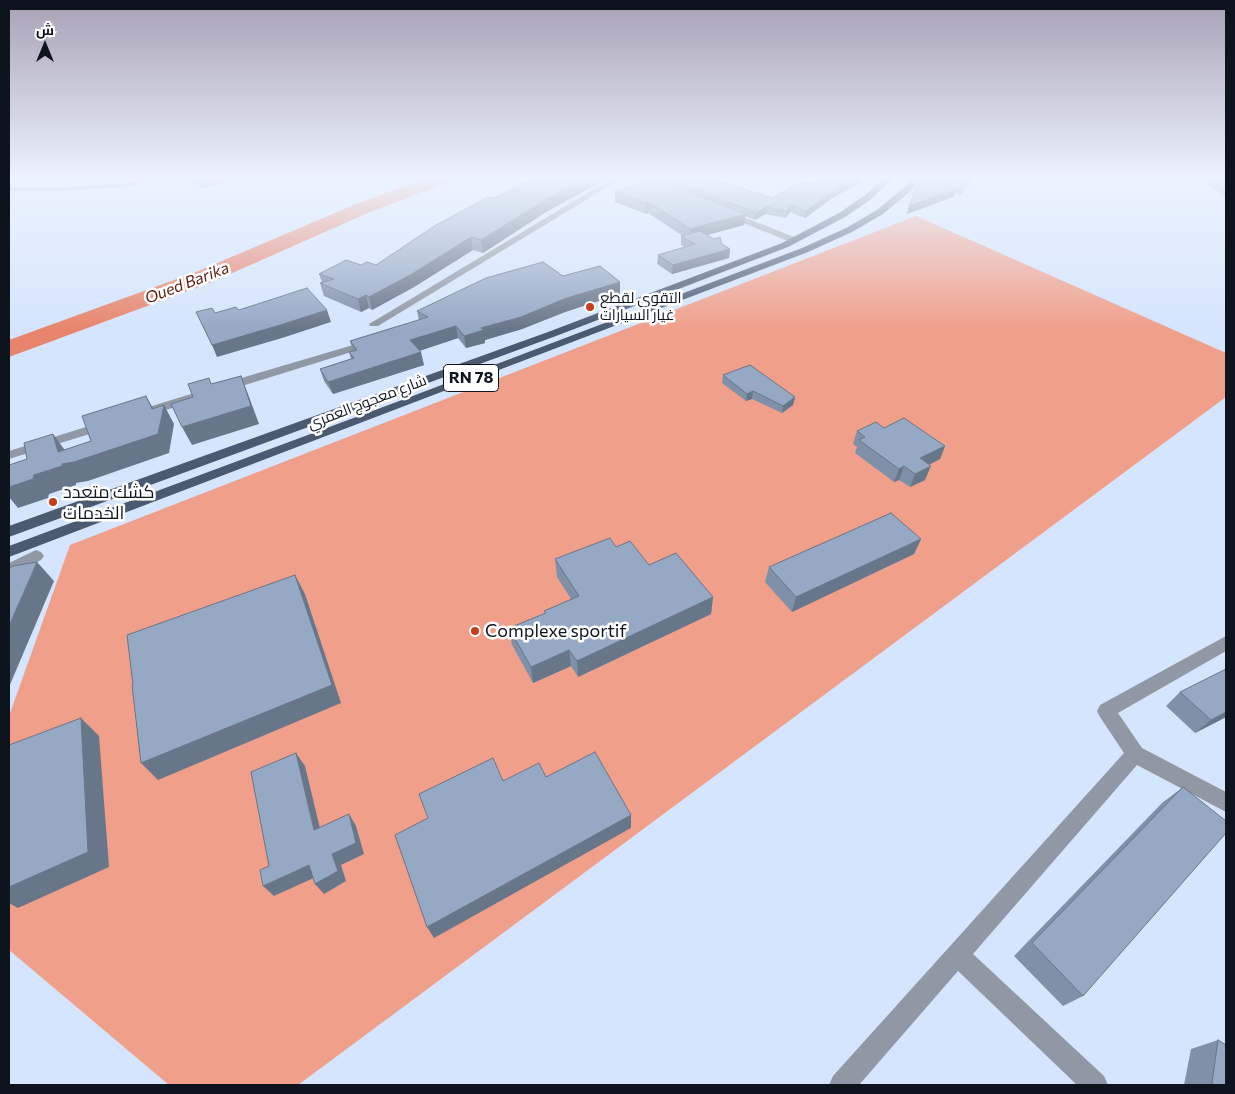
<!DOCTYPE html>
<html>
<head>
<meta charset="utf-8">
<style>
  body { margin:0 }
  #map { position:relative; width:1235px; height:1094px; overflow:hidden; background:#d5e5fd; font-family:Commissioner,Cairo,sans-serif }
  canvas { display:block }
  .frame { position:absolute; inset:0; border:10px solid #0d141e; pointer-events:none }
  .north { position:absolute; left:20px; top:20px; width:50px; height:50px; -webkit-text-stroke:4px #fff; paint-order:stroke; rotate:0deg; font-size:14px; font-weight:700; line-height:20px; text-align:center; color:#0d141e }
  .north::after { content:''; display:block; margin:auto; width:18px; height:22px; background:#0d141e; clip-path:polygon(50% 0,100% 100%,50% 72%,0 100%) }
</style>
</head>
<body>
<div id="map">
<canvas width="1235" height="1094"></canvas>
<div class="frame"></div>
<div class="north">ش</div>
</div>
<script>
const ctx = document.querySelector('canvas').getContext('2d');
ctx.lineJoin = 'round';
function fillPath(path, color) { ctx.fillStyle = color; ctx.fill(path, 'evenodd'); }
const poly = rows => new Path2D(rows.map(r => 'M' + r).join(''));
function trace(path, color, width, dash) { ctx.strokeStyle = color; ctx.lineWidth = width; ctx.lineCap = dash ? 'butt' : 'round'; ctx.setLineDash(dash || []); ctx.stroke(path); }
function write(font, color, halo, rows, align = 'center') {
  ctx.font = font + ' Commissioner,Cairo,sans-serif'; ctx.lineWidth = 5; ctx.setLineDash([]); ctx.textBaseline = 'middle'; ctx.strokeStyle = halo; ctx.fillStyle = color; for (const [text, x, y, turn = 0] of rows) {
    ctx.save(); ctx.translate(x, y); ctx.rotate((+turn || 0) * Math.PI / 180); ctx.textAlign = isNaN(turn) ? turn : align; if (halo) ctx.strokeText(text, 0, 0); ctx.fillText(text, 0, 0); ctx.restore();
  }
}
const green = poly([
  [916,216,1226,353,1226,397,298,1085,169,1085,9,950,9,716,70,545]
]);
const river = poly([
  [429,177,455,177,452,181,370,212,212,282,9,357,9,340,196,272,356,204,429,177]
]);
const minor = poly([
  [146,177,160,177,127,187,63,191,9,191,9,187,63,187,127,183,146,177],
  [614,177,624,177,378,326,370,326,369,324,614,177],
  [660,177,670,177,660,184,670,188,670,192,664,192,650,184,660,177],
  [728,211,797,238,799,240,794,243,791,242,725,216,725,212,728,211],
  [370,340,374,341,376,343,374,345,229,390,225,391,219,387,221,384,370,340],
  [191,394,195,395,197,398,195,401,146,416,140,412,142,409,191,394],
  [105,421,111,425,109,428,9,459,9,451,105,421],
  [36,550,41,552,44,556,41,560,9,576,9,563,36,550],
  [1226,636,1226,651,1118,713,1142,748,1226,792,1226,812,1137,765,973,954,1104,1076,1108,1085,1077,1085,958,971,859,1085,829,1085,833,1076,1124,753,1100,717,1097,711,1100,705,1226,636]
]);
const major = poly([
  [886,177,895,177,870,200,845,217,788,247,556,336,9,537,9,526,548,332,782,243,839,213,864,196,886,177],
  [913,177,921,177,913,189,883,214,852,232,808,252,9,557,9,546,410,397,802,248,846,228,877,210,907,185,913,177]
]);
const wall = poly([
  [9,177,88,177,87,178,10,179],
  [179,177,240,177,203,188],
  [528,177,610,177,546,212,483,253,473,250,414,287,372,310,369,308,361,312,324,296,320,283,322,282,319,274,361,265,376,265,495,198,532,179],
  [664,177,707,177,772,198,831,199,805,218,790,212,786,218,765,214,755,220,745,216,744,225,707,235,730,249,729,258,672,274,657,264,658,255,685,247,681,245,681,236,683,236,648,213,646,214,615,202,615,192,664,183],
  [931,177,973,177,970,186,965,185,962,195,955,193,953,197,907,214,909,206],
  [1200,177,1226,177,1226,198],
  [563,276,620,294,565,312,522,329,485,340,485,343,466,348,458,338,419,351,424,365,333,394,324,381,320,369,351,359,349,352,353,351,350,341,419,320,417,311],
  [723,375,795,397,793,405,782,413,752,399,746,401,722,383],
  [857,431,945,446,940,459,928,465,925,480,910,487,899,480,894,482,855,453,857,447,853,444],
  [921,539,914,554,792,612,765,582,769,567],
  [616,547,649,565,713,597,711,614,578,677,571,666,533,683,512,645,509,628,545,614,544,611,571,599,557,577,555,559],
  [1180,692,1226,717,1195,733,1166,706],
  [1183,787,1083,996,1063,1006,1014,956,1162,803],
  [1218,1040,1226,1085,1184,1085,1191,1049]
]);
const shadedWall = poly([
  [205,177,240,177,203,188,199,179],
  [588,177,610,177,546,212,483,253,481,240,545,200],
  [860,177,871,177,831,199,805,218,806,211,832,192],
  [956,189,953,197,907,214,909,206],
  [649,202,648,213,646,214,646,203],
  [791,205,790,212,786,218,787,211],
  [766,207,765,214,755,220,756,213],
  [746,214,744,225,689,240,690,229],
  [471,237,473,250,414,287,372,310,369,297],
  [730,249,729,258,672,274,673,265],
  [620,282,620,294,565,312,522,329,485,340,485,343,466,348,464,336,481,328,564,299],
  [366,295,369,308,361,312,358,299],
  [327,310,331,322,282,338,217,357,212,345],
  [456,326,458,338,413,353,410,340],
  [421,352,424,365,333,394,328,382],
  [241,376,248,394,259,424,192,445,182,427],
  [753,391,752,399,746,401,747,394],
  [146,396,157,415,164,405,174,424,169,453,88,481,76,483,76,485,49,494,48,498,18,508,9,497,9,487,34,475,58,452,53,434,67,453,152,409],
  [795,397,793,405,782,413,783,406],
  [945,446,940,459,915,472,920,458],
  [904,466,899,480,894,482,899,469],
  [931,466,925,480,910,487,915,474],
  [921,539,914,554,792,612,796,597],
  [37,562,54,581,9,687,9,626],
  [295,575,305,594,341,703,158,780,141,763],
  [713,597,711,614,578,677,577,661],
  [569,650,571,666,533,683,531,667],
  [1226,712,1226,717,1195,733,1211,720],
  [81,718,99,736,109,867,18,908,9,903,9,887],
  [296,753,305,766,323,841,314,830],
  [349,814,356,826,364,854,341,865,346,881,324,894,315,884,332,854],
  [631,815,631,828,434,938,427,927],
  [309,865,318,876,274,896,263,886]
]);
const building = poly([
  [535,177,588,177,545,200,481,240,471,237,412,274,369,297,366,295,358,299,320,283,334,279,319,274,346,260,361,265,367,262,376,265,436,225,488,197,495,198,535,177],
  [666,177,707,177,772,198,801,181,811,184,824,177,860,177,832,192,806,211,791,205,787,211,766,207,756,213,666,177],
  [920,177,931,178,931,177,968,177,965,186,957,185,956,189,909,206,920,177],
  [651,178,746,214,690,229,649,202,646,203,615,192,651,178],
  [700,231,714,239,720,237,722,244,730,249,673,265,658,255,695,244,681,236,700,231],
  [543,262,563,276,600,266,620,282,564,299,521,317,481,328,484,330,464,336,456,326,410,340,421,352,328,382,320,369,354,358,349,352,357,350,350,341,428,317,417,311,486,278,543,262],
  [307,288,327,310,277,326,212,345,196,312,212,308,215,313,236,307,239,310,307,288],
  [750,365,795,397,783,406,753,391,747,394,723,375,750,365],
  [241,376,251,406,182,427,171,404,193,397,188,384,209,378,211,384,241,376],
  [146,396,152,409,164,405,158,434,74,462,62,464,62,466,34,475,33,479,9,487,9,465,27,459,24,443,53,434,58,452,91,441,82,416,146,396],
  [904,418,945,446,920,458,931,466,915,474,904,466,899,469,859,440,865,437,857,431,876,422,884,428,904,418],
  [891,513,921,539,796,597,769,567,891,513],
  [610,538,616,547,630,541,649,565,676,553,713,597,577,661,569,650,531,667,509,628,546,613,544,611,579,596,555,559,610,538],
  [37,562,9,626,9,568,13,566,37,562],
  [295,575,332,685,141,763,132,685,133,685,127,635,295,575],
  [1226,669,1226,712,1211,720,1180,692,1226,669],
  [81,718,88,852,9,887,9,745,81,718],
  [595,752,631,815,427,927,395,835,428,818,419,794,493,758,503,781,539,763,546,777,595,752],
  [296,753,314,830,349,814,356,843,332,854,338,871,315,884,309,865,263,886,260,870,269,866,251,772,296,753],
  [1183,787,1226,821,1226,833,1083,996,1032,943,1183,787],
  [1218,1040,1226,1045,1226,1085,1215,1085,1212,1083,1218,1040]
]);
const markers = [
  [590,307,5,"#c73e1b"],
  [53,502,5,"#c73e1b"],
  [475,631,5,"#c73e1b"]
];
const farPoinames = [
  ["التقوى لقطع",600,298],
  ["غيار السيارات",600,315]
];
const farStreetnames = [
  ["شارع معجوج العمري",367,402,-21]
];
const farWaternames = [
  ["Oued Barika",187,283,-21]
];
const shields = [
  [471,378,55]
];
const shieldNames = [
  ["RN 78",471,378]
];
const poiNames = [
  ["كشك متعدد",63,492],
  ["الخدمات",63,513],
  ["Complexe sportif",485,631]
];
fillPath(green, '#f09f8b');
fillPath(river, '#e8846c');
fillPath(minor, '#9098a5');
fillPath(major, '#4c5a70');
fillPath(wall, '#8090a9');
fillPath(shadedWall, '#687689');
fillPath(building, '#95a8c4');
trace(building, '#687689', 1);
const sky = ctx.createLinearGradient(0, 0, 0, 330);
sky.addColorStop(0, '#a8a1b6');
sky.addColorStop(0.54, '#ecf3fe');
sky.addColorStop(1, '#ecf3fe00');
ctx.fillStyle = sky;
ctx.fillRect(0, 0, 1235, 330);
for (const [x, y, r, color] of markers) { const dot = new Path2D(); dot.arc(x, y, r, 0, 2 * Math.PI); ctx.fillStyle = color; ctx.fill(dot); trace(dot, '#fff', 2); }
write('15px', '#0d141e', '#fff', farPoinames, 'left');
write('15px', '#0d141e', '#fff', farStreetnames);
write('italic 16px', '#5c1d0e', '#fff', farWaternames);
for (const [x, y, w] of shields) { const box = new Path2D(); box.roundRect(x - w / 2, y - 13.5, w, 27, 4); ctx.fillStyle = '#fff'; ctx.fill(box); trace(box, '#0d141e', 1); }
write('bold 16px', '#0d141e', null, shieldNames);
write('18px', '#0d141e', '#fff', poiNames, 'left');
</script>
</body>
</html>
